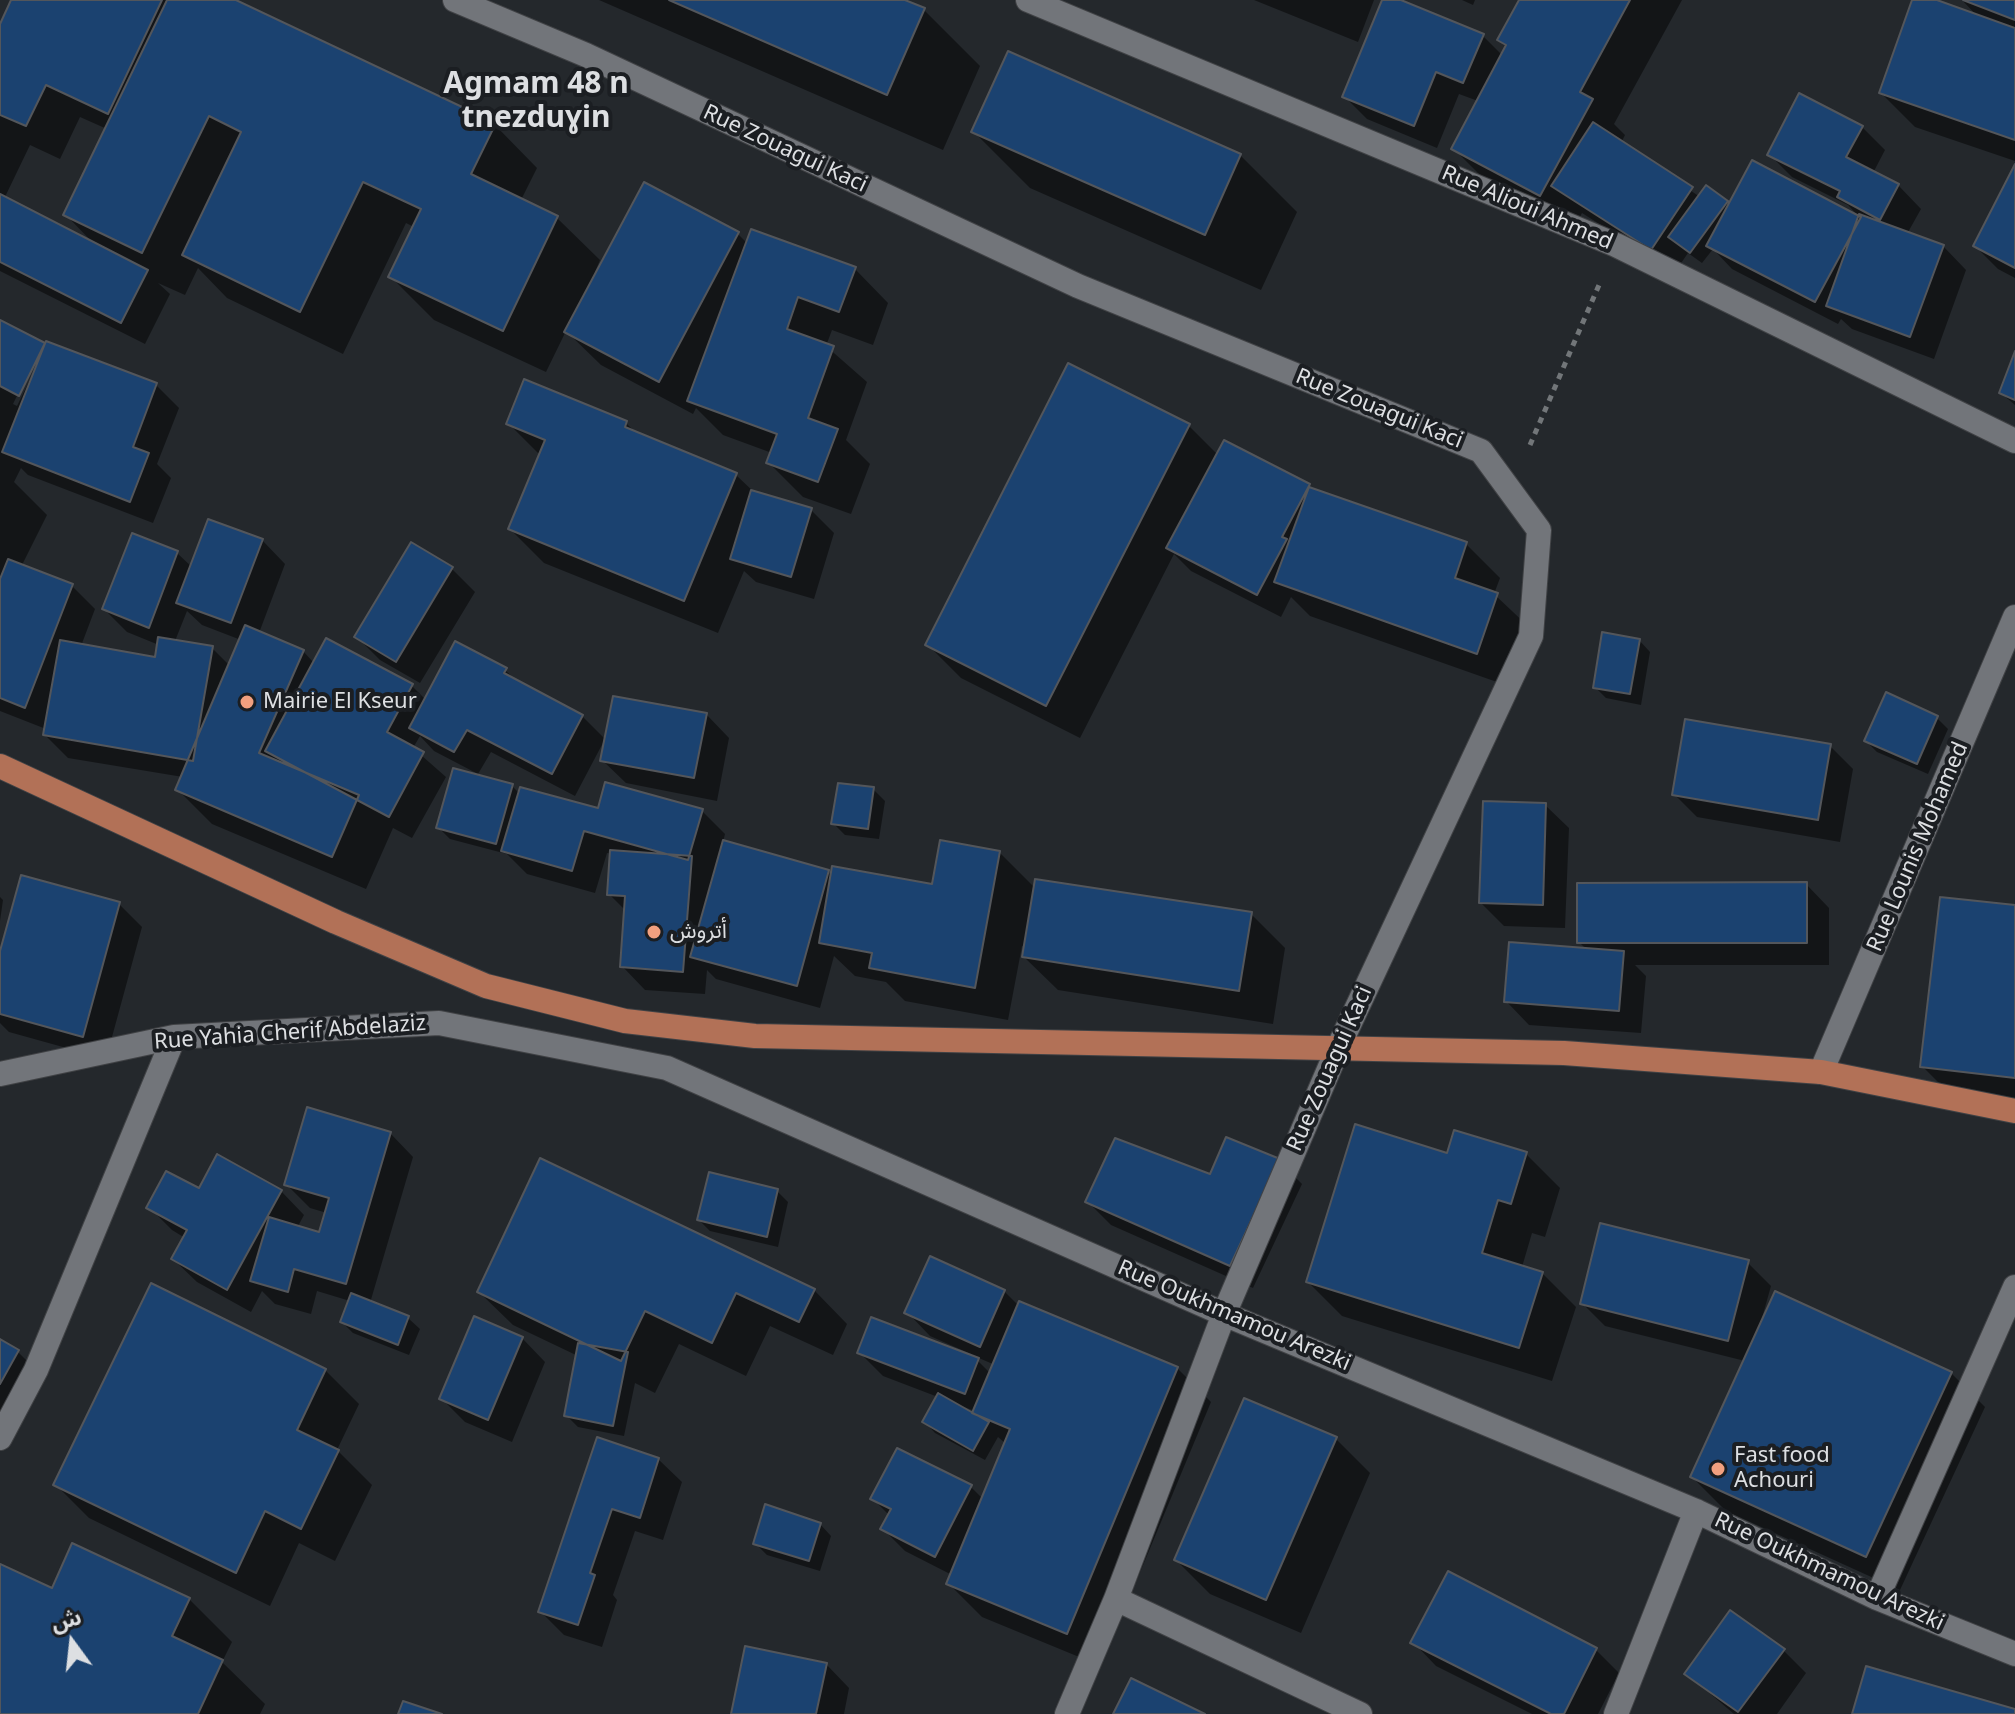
<!DOCTYPE html>
<html>
<head>
<meta charset="utf-8">
<style>
  body { margin:0 }
  #map { position:relative; width:2015px; height:1714px; overflow:hidden; background:#24282c; font-family:"Noto Sans","Noto Sans Arabic",sans-serif }
  canvas { display:block }
  .north { position:absolute; left:32px; top:1602px; width:80px; height:80px; -webkit-text-stroke:6px #1b1e22; paint-order:stroke; rotate:345deg; font-size:22px; font-weight:700; line-height:32px; text-align:center; color:#dddfe2 }
  .north::after { content:''; display:block; margin:auto; width:28px; height:36px; background:#dddfe2; clip-path:polygon(50% 0,100% 100%,50% 72%,0 100%) }
</style>
</head>
<body>
<div id="map">
<canvas width="2015" height="1714"></canvas>
<div class="north">ش</div>
</div>
<script>
const ctx = document.querySelector('canvas').getContext('2d');
ctx.lineJoin = 'round';
function fillPath(path, color) { ctx.fillStyle = color; ctx.fill(path, 'evenodd'); }
const poly = rows => new Path2D(rows.map(r => 'M' + r).join(''));
function trace(path, color, width, dash) { ctx.strokeStyle = color; ctx.lineWidth = width; ctx.lineCap = dash ? 'butt' : 'round'; ctx.setLineDash(dash || []); ctx.stroke(path); }
function write(font, color, halo, rows, align = 'center') {
  ctx.font = font + ' "Noto Sans","Noto Sans Arabic",sans-serif'; ctx.lineWidth = 8; ctx.setLineDash([]); ctx.textBaseline = 'middle'; ctx.strokeStyle = halo; ctx.fillStyle = color; for (const [text, x, y, turn = 0] of rows) {
    ctx.save(); ctx.translate(x, y); ctx.rotate((+turn || 0) * Math.PI / 180); ctx.textAlign = isNaN(turn) ? turn : align; if (halo) ctx.strokeText(text, 0, 0); ctx.fillText(text, 0, 0); ctx.restore();
  }
}
const shadow = poly([
  [14,0,231,0,495,125,537,168,521,200,557,218,600,260,595,272,598,274,738,234,748,244,855,269,888,303,873,345,832,330,826,346,867,382,846,440,870,464,851,514,803,497,769,463,772,453,723,435,696,408,693,414,601,365,566,331,546,372,434,320,391,277,414,227,406,223,343,354,227,298,198,268,185,295,158,283,170,294,145,344,0,271,0,29],
  [80,117,107,129,66,215,94,244,4,199,30,145,60,159],
  [599,0,900,0,924,10,980,66,943,150],
  [1254,0,1374,0,1358,42],
  [1384,0,1396,0,1482,35,1503,56,1507,48,1500,40,1521,0,1682,0,1614,124,1625,135,1621,143,1700,197,1707,188,1730,206,1860,218,1848,205,1792,177,1769,154,1862,127,1885,150,1873,173,1898,185,1921,209,1907,234,1943,246,1966,270,1934,359,1852,329,1841,319,1838,324,1732,269,1713,249,1702,263,1688,253,1675,272,1582,213,1574,228,1487,182,1453,148,1478,101,1459,94,1437,148,1367,119,1344,96],
  [1462,0,1475,0,1473,5],
  [1914,0,1931,0,1978,17,1962,0,2015,0,2015,161,1915,127,1881,93],
  [974,132,1240,155,1297,212,1261,290,1030,188],
  [2015,169,2015,278,1998,269,1975,246],
  [0,323,46,347,156,385,179,408,157,464,171,478,153,523,28,475,21,468,14,482,47,515,21,567,72,586,95,609,81,646,156,660,159,645,127,632,104,609,177,553,192,567,262,540,285,564,259,633,303,651,314,663,412,686,426,700,505,670,519,683,582,716,605,739,575,796,491,752,478,774,434,751,420,736,413,748,446,777,412,838,393,828,366,889,212,824,178,790,183,777,68,758,45,735,46,729,0,711],
  [35,359,40,359,17,406,13,404],
  [187,611,202,625,241,640,230,666,212,648,175,641],
  [2015,356,2015,405,2001,393],
  [508,423,626,423,637,434,736,475,755,493,811,510,834,533,814,599,756,582,744,571,718,633,544,563,510,529,541,456],
  [1188,425,1218,455,1466,544,1500,578,1494,594,1531,629,1511,687,1310,616,1291,597,1281,617,1191,571,1174,554,1080,738,961,678,927,644],
  [452,569,475,592,420,683,380,660,357,637],
  [1639,640,1650,652,1641,705,1606,698,1595,687],
  [706,714,729,738,717,801,626,783,602,760],
  [1937,718,1948,729,1928,774,1877,752,1866,741],
  [1830,746,1853,769,1840,842,1697,817,1674,794],
  [512,786,520,794,599,811,702,811,725,834,723,842,828,872,833,877,934,887,999,852,1035,888,1251,914,1285,948,1273,1024,1058,990,1024,957,1026,947,1022,946,1008,1020,905,1001,886,982,855,976,834,956,820,1008,716,979,707,970,705,994,645,990,622,966,626,911,609,894,612,854,607,853,595,893,527,874,507,854,450,839,438,827],
  [873,789,885,801,879,839,845,835,833,823],
  [1545,805,1569,828,1565,928,1504,926,1481,903],
  [1806,884,1829,908,1829,965,1635,965,1646,976,1641,1033,1529,1025,1506,1001,1587,950,1579,942],
  [0,897,3,900,0,921],
  [119,904,142,927,106,1059,9,1032,0,1023,0,959],
  [2015,907,2015,1115,1965,1109,1922,1066],
  [390,1133,413,1157,370,1303,408,1318,420,1329,409,1355,353,1333,342,1322,350,1301,317,1291,311,1314,275,1304,262,1291,251,1312,197,1282,173,1259,185,1238,172,1230,149,1207,200,1191,281,1191,304,1215,297,1228,320,1235,327,1213,310,1208,287,1185],
  [1526,1154,1560,1188,1545,1237,1532,1233,1522,1267,1542,1273,1576,1307,1552,1381,1342,1316,1308,1282,1448,1155],
  [1279,1161,1302,1184,1253,1288,1111,1225,1087,1201],
  [777,1191,788,1202,778,1247,710,1231,699,1220],
  [1747,1262,1771,1286,1762,1318,1951,1373,1985,1407,1900,1590,1726,1511,1692,1477,1745,1361,1605,1326,1582,1303],
  [814,1290,847,1324,833,1355,770,1326,746,1376,679,1344,655,1393,635,1383,624,1436,578,1427,567,1416,578,1356,513,1325,479,1292],
  [1004,1291,1019,1306,1177,1368,1211,1402,1101,1666,982,1617,948,1583,952,1575,905,1551,882,1528,889,1515,873,1499,971,1487,983,1499,1006,1444,998,1437,985,1460,935,1433,924,1421,938,1397,883,1376,860,1353,970,1357,971,1354,930,1336,907,1312],
  [972,1355,995,1365,991,1374],
  [961,1406,975,1411,973,1416,960,1408],
  [522,1338,545,1362,512,1442,465,1422,441,1398],
  [0,1342,18,1352,41,1375,0,1445],
  [325,1370,359,1404,337,1450,372,1485,335,1561,299,1543,270,1606,89,1518,55,1484],
  [598,1439,658,1459,682,1482,663,1540,635,1531,613,1595,617,1600,602,1647,564,1635,540,1611],
  [1336,1439,1370,1473,1301,1633,1210,1594,1176,1560],
  [820,1524,831,1536,820,1571,767,1555,755,1543],
  [0,1566,53,1591,189,1599,232,1642,222,1662,265,1704,260,1714,0,1714],
  [1413,1642,1596,1650,1619,1673,1598,1714,1532,1714,1436,1666],
  [1783,1650,1806,1673,1777,1714,1734,1714,1686,1673],
  [826,1664,849,1688,844,1714,733,1714]
]);
const building = poly([
  [11,0,162,0,108,114,46,85,26,126,0,115,0,24,11,0],
  [167,0,236,0,496,123,471,174,558,216,503,331,388,277,421,209,363,182,300,312,182,255,241,132,209,116,142,253,63,215,167,0],
  [669,0,905,0,925,8,887,95,669,0],
  [1382,0,1401,0,1484,34,1463,83,1436,72,1414,126,1342,97,1382,0],
  [1519,0,1630,0,1580,92,1593,99,1540,196,1451,149,1506,45,1497,40,1519,0],
  [1912,0,1937,0,2015,28,2015,140,1879,93,1912,0],
  [1963,0,2015,0,2015,20,1963,0],
  [1008,51,1241,154,1205,235,971,132,1008,51],
  [1799,93,1863,126,1846,157,1899,184,1880,220,1837,197,1840,191,1767,155,1799,93],
  [1593,122,1693,187,1651,250,1551,186,1593,122],
  [1752,160,1861,217,1815,302,1706,246,1752,160],
  [2015,164,2015,268,1973,246,2015,164],
  [644,182,739,232,659,382,564,332,644,182],
  [1706,185,1728,201,1690,253,1668,237,1706,185],
  [0,194,148,270,121,323,0,262,0,194],
  [1859,214,1944,245,1910,337,1826,306,1859,214],
  [751,229,856,267,839,312,798,297,787,329,834,346,808,418,838,429,818,482,766,463,777,434,687,401,751,229],
  [0,320,45,343,19,396,0,386,0,320],
  [46,341,157,383,133,447,149,453,130,502,2,452,46,341],
  [2015,351,2015,400,1999,393,2015,351],
  [1068,363,1190,424,1046,706,925,645,1068,363],
  [524,379,627,421,625,427,737,473,684,601,508,529,545,440,506,424,524,379],
  [1224,440,1310,484,1282,537,1287,539,1257,595,1166,548,1224,440],
  [1309,487,1467,542,1455,578,1498,593,1477,654,1274,582,1309,487],
  [751,490,812,508,791,577,730,559,751,490],
  [208,519,263,539,231,623,176,603,208,519],
  [132,533,178,551,149,628,102,609,132,533],
  [411,542,453,567,396,662,354,637,411,542],
  [8,559,73,584,25,708,0,698,0,579,8,559],
  [245,625,304,650,259,753,359,795,332,857,175,790,245,625],
  [1602,632,1640,639,1630,694,1593,688,1602,632],
  [158,637,213,646,193,761,43,735,60,640,155,657,158,637],
  [326,638,413,684,387,732,424,752,389,817,265,751,326,638],
  [455,641,507,668,504,673,583,715,552,774,467,730,454,752,409,728,455,641],
  [1886,692,1938,716,1917,764,1864,741,1886,692],
  [613,696,707,713,694,778,600,761,613,696],
  [1685,719,1831,744,1818,820,1672,795,1685,719],
  [453,768,513,784,496,844,436,828,453,768],
  [605,782,703,809,688,860,584,831,572,871,501,851,520,787,598,808,605,782],
  [838,783,874,787,868,829,831,824,838,783],
  [1483,801,1546,803,1543,905,1479,903,1483,801],
  [723,840,829,870,797,986,690,957,723,840],
  [940,840,1000,851,975,988,869,968,872,953,819,943,832,866,932,884,940,840],
  [610,850,692,856,683,972,620,967,625,896,607,895,610,850],
  [21,875,120,902,83,1037,0,1014,0,951,21,875],
  [1035,879,1252,912,1239,991,1022,957,1035,879],
  [1807,882,1807,943,1577,943,1577,883,1807,882],
  [1940,897,2015,905,2015,1078,1920,1067,1940,897],
  [1509,942,1624,951,1619,1011,1504,1002,1509,942],
  [307,1107,391,1132,346,1284,294,1269,288,1292,250,1281,269,1217,319,1232,329,1198,284,1185,307,1107],
  [1355,1124,1447,1153,1454,1130,1527,1152,1511,1204,1498,1200,1482,1253,1543,1272,1519,1348,1306,1282,1355,1124],
  [1226,1137,1280,1159,1230,1266,1085,1202,1115,1138,1210,1174,1226,1137],
  [217,1154,282,1190,227,1290,171,1259,187,1230,146,1208,166,1171,199,1188,217,1154],
  [540,1158,815,1289,799,1322,736,1293,712,1343,645,1311,621,1361,477,1292,540,1158],
  [709,1172,778,1189,767,1237,697,1220,709,1172],
  [1600,1223,1749,1260,1728,1341,1580,1304,1600,1223],
  [930,1256,1005,1290,980,1347,904,1313,930,1256],
  [151,1283,326,1369,297,1430,339,1450,301,1529,265,1511,236,1573,53,1485,151,1283],
  [1775,1291,1952,1372,1866,1557,1690,1477,1775,1291],
  [351,1293,409,1316,398,1345,340,1322,351,1293],
  [1019,1301,1178,1367,1067,1634,946,1584,1010,1429,972,1413,1019,1301],
  [474,1316,523,1337,488,1420,439,1399,474,1316],
  [871,1317,979,1358,965,1394,857,1353,871,1317],
  [0,1339,19,1350,0,1384,0,1339],
  [578,1343,628,1352,613,1426,564,1416,578,1343],
  [938,1393,989,1422,973,1451,922,1422,938,1393],
  [1244,1398,1337,1437,1266,1600,1174,1560,1244,1398],
  [597,1437,659,1458,640,1518,612,1509,590,1573,595,1575,578,1625,538,1612,597,1437],
  [897,1448,972,1485,935,1557,880,1529,891,1509,870,1499,897,1448],
  [765,1504,821,1523,809,1561,753,1544,765,1504],
  [72,1543,190,1598,172,1636,223,1660,198,1714,0,1714,0,1564,52,1588,72,1543],
  [1448,1571,1597,1648,1564,1714,1551,1714,1410,1643,1448,1571],
  [1730,1610,1785,1649,1738,1712,1684,1674,1730,1610],
  [745,1646,827,1663,816,1714,731,1714,745,1646],
  [1866,1666,2015,1709,2015,1714,1852,1714,1866,1666],
  [1131,1678,1205,1714,1113,1714,1131,1678],
  [403,1701,442,1714,398,1714,403,1701]
]);
const path = poly([
  [1530,445,1599,285]
]);
const minor = poly([
  [455,0,586,55,1078,286,1481,451,1539,530,1531,636,1339,1046,1224,1314,1116,1599,1067,1714],
  [1028,0,1616,245,2015,441],
  [1821,1072,2015,617],
  [0,1074,174,1037,439,1023,667,1068,1224,1314,1696,1511,1877,1598,2015,1654],
  [0,1438,36,1370,174,1037],
  [1877,1598,2015,1287],
  [1116,1599,1360,1714],
  [1616,1714,1696,1511]
]);
const major = poly([
  [0,766,336,922,486,986,625,1021,755,1036,1564,1053,1821,1072,2015,1111]
]);
const markers = [
  [247,702,8,"#f2a07f"],
  [654,932,8,"#f2a07f"],
  [1718,1469,8,"#f2a07f"]
];
const streetNames = [
  ["Rue Zouagui Kaci",785,149,25],
  ["Rue Alioui Ahmed",1527,208,23],
  ["Rue Zouagui Kaci",1379,409,22],
  ["Rue Lounis Mohamed",1918,847,-67],
  ["Rue Yahia Cherif Abdelaziz",290,1033,-4],
  ["Rue Zouagui Kaci",1330,1069,-66],
  ["Rue Oukhmamou Arezki",1234,1316,23],
  ["Rue Oukhmamou Arezki",1829,1572,25]
];
const poiNames = [
  ["Mairie El Kseur",263,702],
  ["أتروش",670,932],
  ["Fast food",1734,1456],
  ["Achouri",1734,1481]
];
const districtNames = [
  ["Agmam 48 n",536,84],
  ["tnezduɣin",536,118]
];
fillPath(shadow, '#0007');
fillPath(building, '#1b4270');
trace(building, '#53565b', 2);
trace(minor, '#404245', 26);
trace(major, '#404245', 26);
trace(path, '#727679', 5, [6, 6]);
trace(minor, '#72757a', 24);
trace(major, '#b27157', 24);
for (const [x, y, r, color] of markers) { const dot = new Path2D(); dot.arc(x, y, r, 0, 2 * Math.PI); ctx.fillStyle = color; ctx.fill(dot); trace(dot, '#1b1e22', 3); }
write('22px', '#dddfe2', '#1b1e22', streetNames);
write('22px', '#dddfe2', '#1b1e22', poiNames, 'left');
write('bold 30px', '#dddfe2', '#1b1e22', districtNames);
</script>
</body>
</html>
